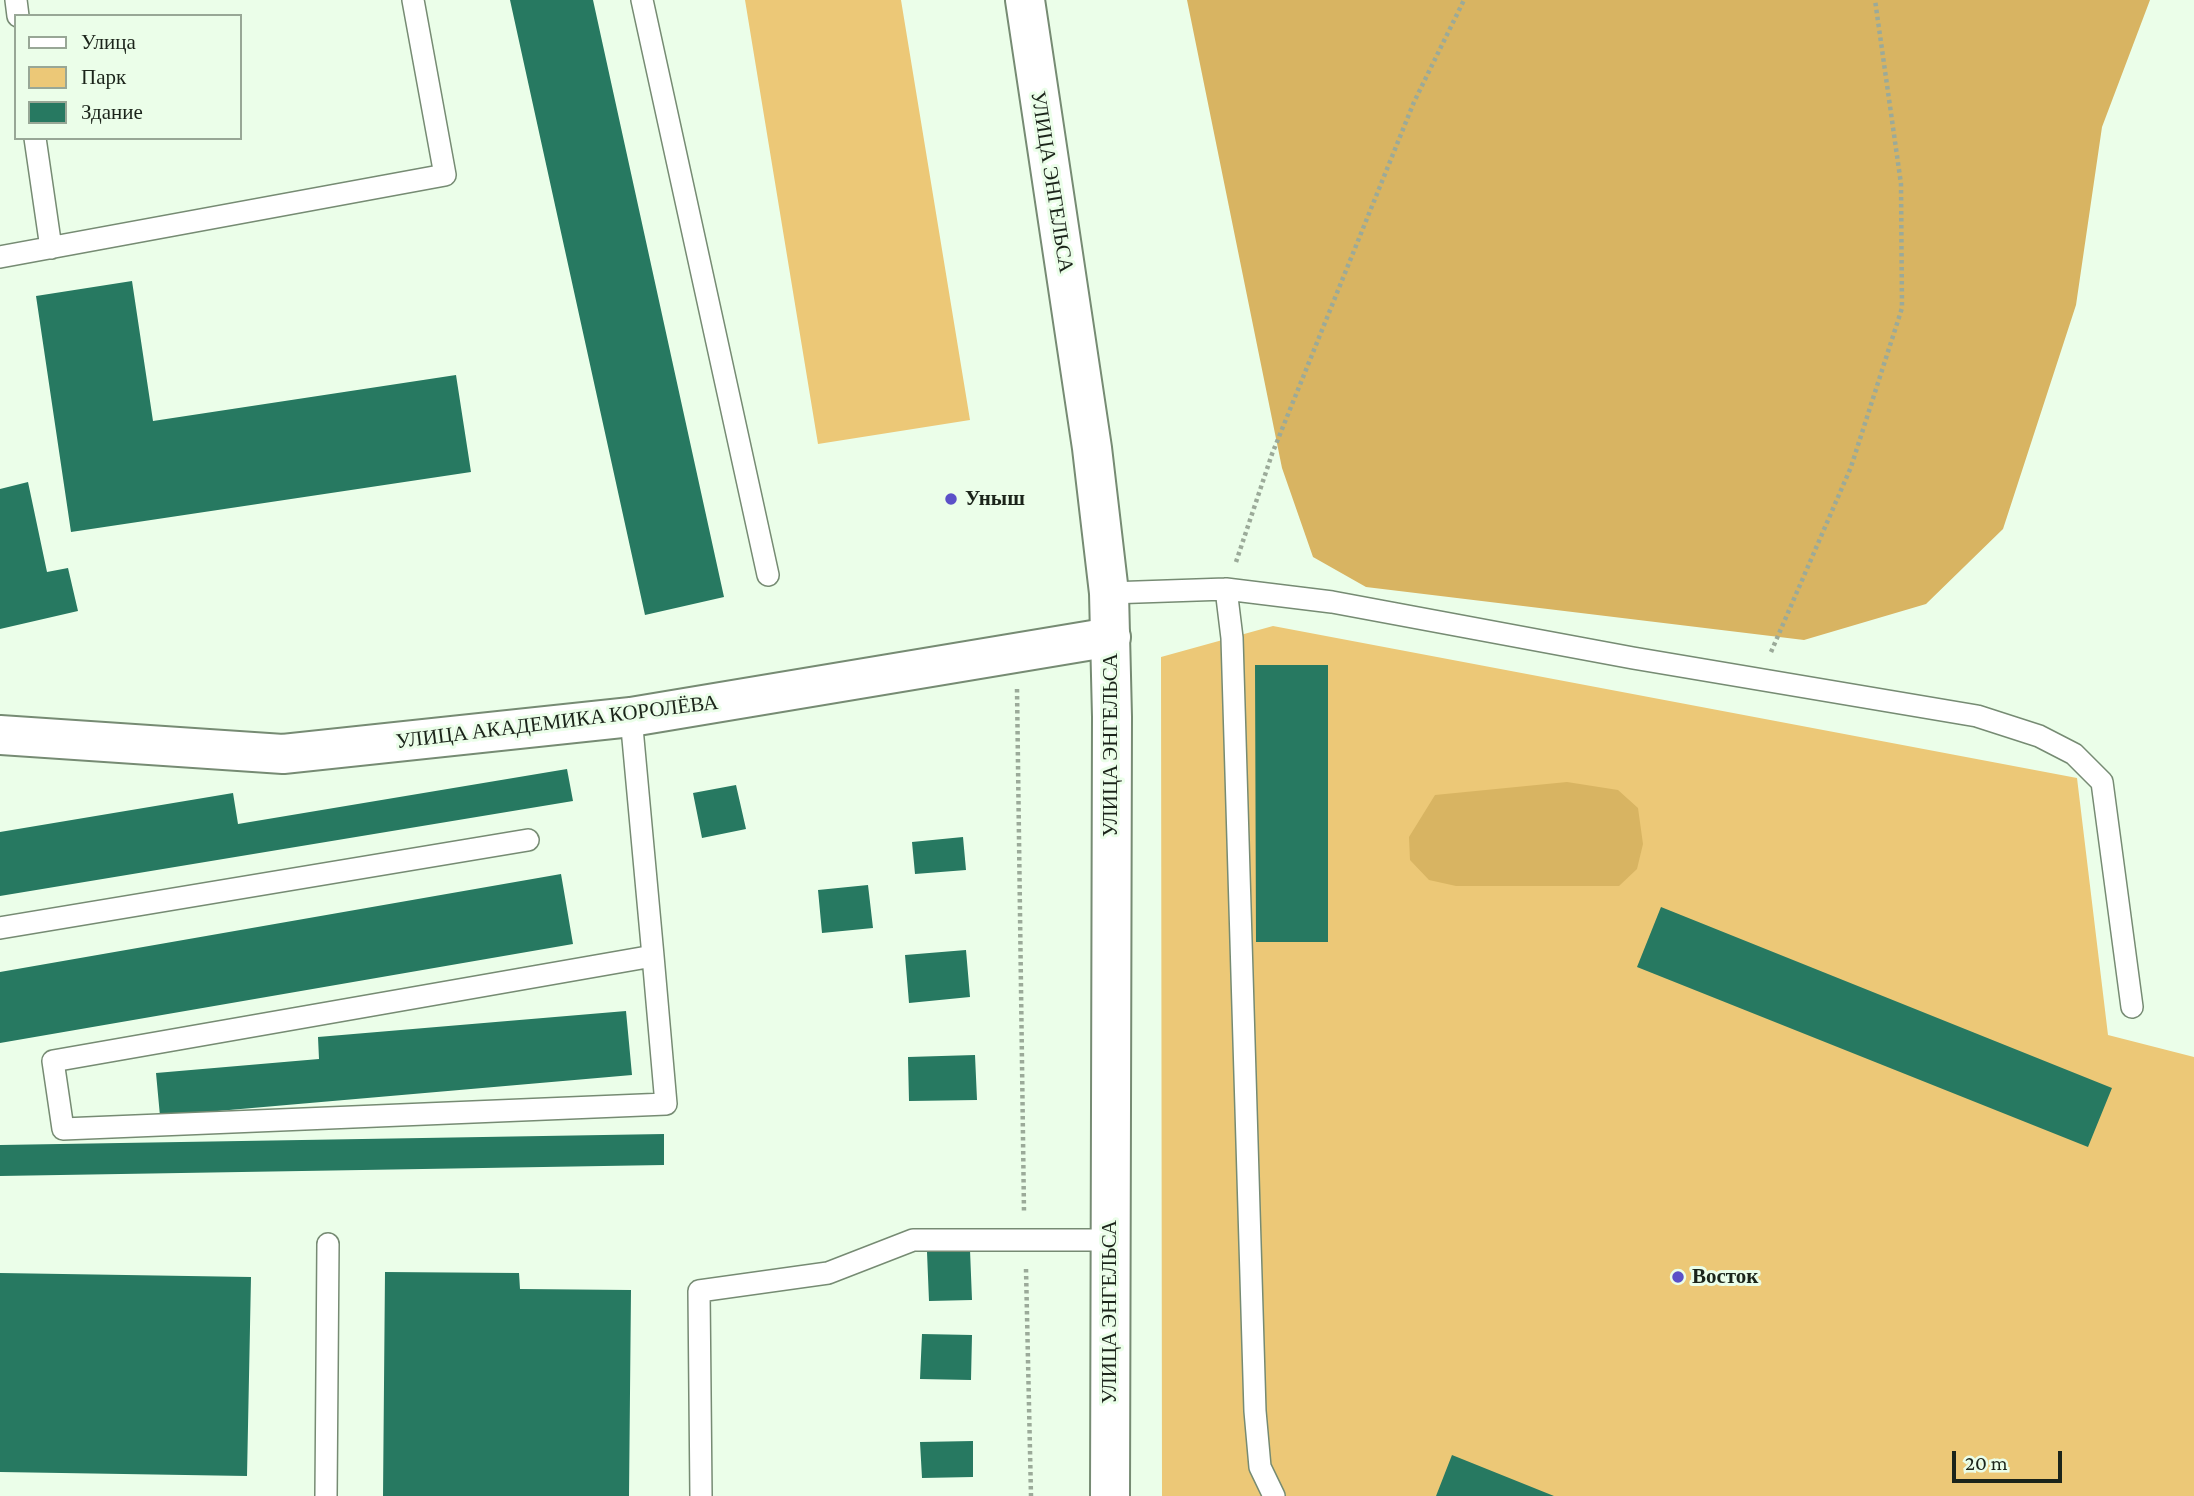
<!DOCTYPE html>
<html>
<head>
<meta charset="utf-8">
<style>
  body { margin:0 }
  #map { position:relative; width:2194px; height:1496px; overflow:hidden; background:#ebfee9; font-family:"Crimson Pro",serif }
  canvas { display:block }
  .legend { position:absolute; left:14px; top:14px; width:228px; height:126px; box-sizing:border-box; background:#ebfee9; border:2px solid #98a796; margin:0; padding:9px 12px; list-style:none; font-size:21px; color:#1b241a }
  .legend li { display:flex; align-items:center; gap:14px; height:35px }
  .legend b { width:35px; border:2px solid #98a796 }
  .scale { position:absolute; left:1952px; top:1451px; width:110px; height:32px; box-sizing:border-box; border:4px solid #1b241a; border-top:0; padding-left:9px; font-size:21px; line-height:24px; white-space:nowrap; color:#1b241a; -webkit-text-stroke:5px #ebfee9; paint-order:stroke }
</style>
</head>
<body>
<div id="map">
<canvas width="2194" height="1496"></canvas>
<ul class="legend">
<li><b style="height:9px;background:#fff"></b>Улица</li>
<li><b style="height:19px;background:#ecc877"></b>Парк</li>
<li><b style="height:19px;background:#277961"></b>Здание</li>
</ul>
<div class="scale">20 m</div>
</div>
<script>
const ctx = document.querySelector('canvas').getContext('2d');
ctx.lineJoin = 'round';
function fillPath(path, color) { ctx.fillStyle = color; ctx.fill(path, 'evenodd'); }
const poly = rows => new Path2D(rows.map(r => 'M' + r).join(''));
function trace(path, color, width, dash) { ctx.strokeStyle = color; ctx.lineWidth = width; ctx.lineCap = dash ? 'butt' : 'round'; ctx.setLineDash(dash || []); ctx.stroke(path); }
function write(font, color, halo, rows, align = 'center') {
  ctx.font = font + ' "Crimson Pro",serif'; ctx.lineWidth = 6; ctx.setLineDash([]); ctx.textBaseline = 'middle'; ctx.strokeStyle = halo; ctx.fillStyle = color; for (const [text, x, y, turn = 0] of rows) {
    ctx.save(); ctx.translate(x, y); ctx.rotate((+turn || 0) * Math.PI / 180); ctx.textAlign = isNaN(turn) ? turn : align; if (halo) ctx.strokeText(text, 0, 0); ctx.fillText(text, 0, 0); ctx.restore();
  }
}
const green = poly([
  [745,0,901,0,970,420,818,444],
  [1273,626,2077,778,2108,1035,2194,1057,2194,1496,1162,1496,1161,657]
]);
const forest = poly([
  [1187,0,2150,0,2102,127,2076,305,2003,529,1926,604,1804,640,1366,587,1313,557,1282,468],
  [1567,782,1618,790,1638,808,1643,844,1637,869,1619,886,1456,886,1429,880,1410,860,1409,837,1435,795]
]);
const building = poly([
  [510,0,593,0,724,597,645,615],
  [132,281,153,421,456,375,471,472,71,532,36,296],
  [28,482,47,572,68,568,78,611,0,629,0,489],
  [1255,665,1328,665,1328,942,1256,942],
  [567,769,573,801,0,896,0,832,233,793,238,824],
  [736,785,746,829,702,838,693,793],
  [963,837,966,870,915,874,912,842],
  [561,874,573,944,0,1043,0,972],
  [868,885,873,928,822,933,818,890],
  [1661,907,2112,1088,2088,1147,1637,967],
  [966,950,970,997,909,1003,905,955],
  [626,1011,632,1075,160,1116,156,1073,319,1059,318,1037],
  [975,1055,977,1100,909,1101,908,1057],
  [664,1134,664,1165,0,1176,0,1145],
  [970,1250,972,1300,929,1301,927,1252],
  [385,1272,519,1273,520,1289,631,1290,629,1496,383,1496],
  [0,1273,251,1277,247,1476,0,1472],
  [922,1334,972,1335,971,1380,920,1379],
  [973,1441,973,1477,922,1478,920,1442],
  [1452,1455,1554,1496,1436,1496]
]);
const path = poly([
  [1236,562,1272,454,1414,102,1464,0],
  [1771,652,1851,467,1902,308,1901,184,1875,0],
  [1017,689,1024,1212],
  [1026,1269,1031,1496]
]);
const lane = poly([
  [16,0,18,16],
  [642,0,768,575],
  [35,138,51,248],
  [0,257,445,175,413,0],
  [1226,589,1232,638,1255,1411,1260,1467,1274,1496],
  [1109,593,1226,589,1332,602,1633,658,1977,716,2039,736,2074,754,2102,782,2132,1007],
  [631,717,653,956,666,1104,63,1129,53,1061,653,956],
  [0,928,528,840],
  [326,1496,328,1244],
  [701,1496,699,1291,828,1273,913,1240,1110,1240]
]);
const street = poly([
  [0,735,283,754,631,717,1111,637]
]);
const secondary = poly([
  [1025,0,1092,448,1109,593,1112,717,1110,1496]
]);
const markers = [
  [951,499,7,"#5b50c8"],
  [1678,1277,7,"#5b50c8"]
];
const streetNames = [
  ["УЛИЦА ЭНГЕЛЬСА",1052,182,81],
  ["УЛИЦА АКАДЕМИКА КОРОЛЁВА",557,722,-7],
  ["УЛИЦА ЭНГЕЛЬСА",1111,745,-90],
  ["УЛИЦА ЭНГЕЛЬСА",1110,1312,-90]
];
const poiNames = [
  ["Уныш",965,499],
  ["Восток",1692,1277]
];
fillPath(green, '#ecc877');
fillPath(forest, '#d8b462');
fillPath(building, '#277961');
trace(lane, '#768b73', 24);
trace(street, '#768b73', 42);
trace(secondary, '#768b73', 42);
trace(path, '#9baa99', 4.5, [3.5, 3.5]);
trace(lane, '#fff', 21);
trace(street, '#fff', 38);
trace(secondary, '#fff', 38);
for (const [x, y, r, color] of markers) { const dot = new Path2D(); dot.arc(x, y, r, 0, 2 * Math.PI); ctx.fillStyle = color; ctx.fill(dot); trace(dot, '#ebfee9', 2.5); }
write('21px', '#1b241a', '#ebfee9', streetNames);
write('bold 21px', '#1b241a', '#ebfee9', poiNames, 'left');
</script>
</body>
</html>
